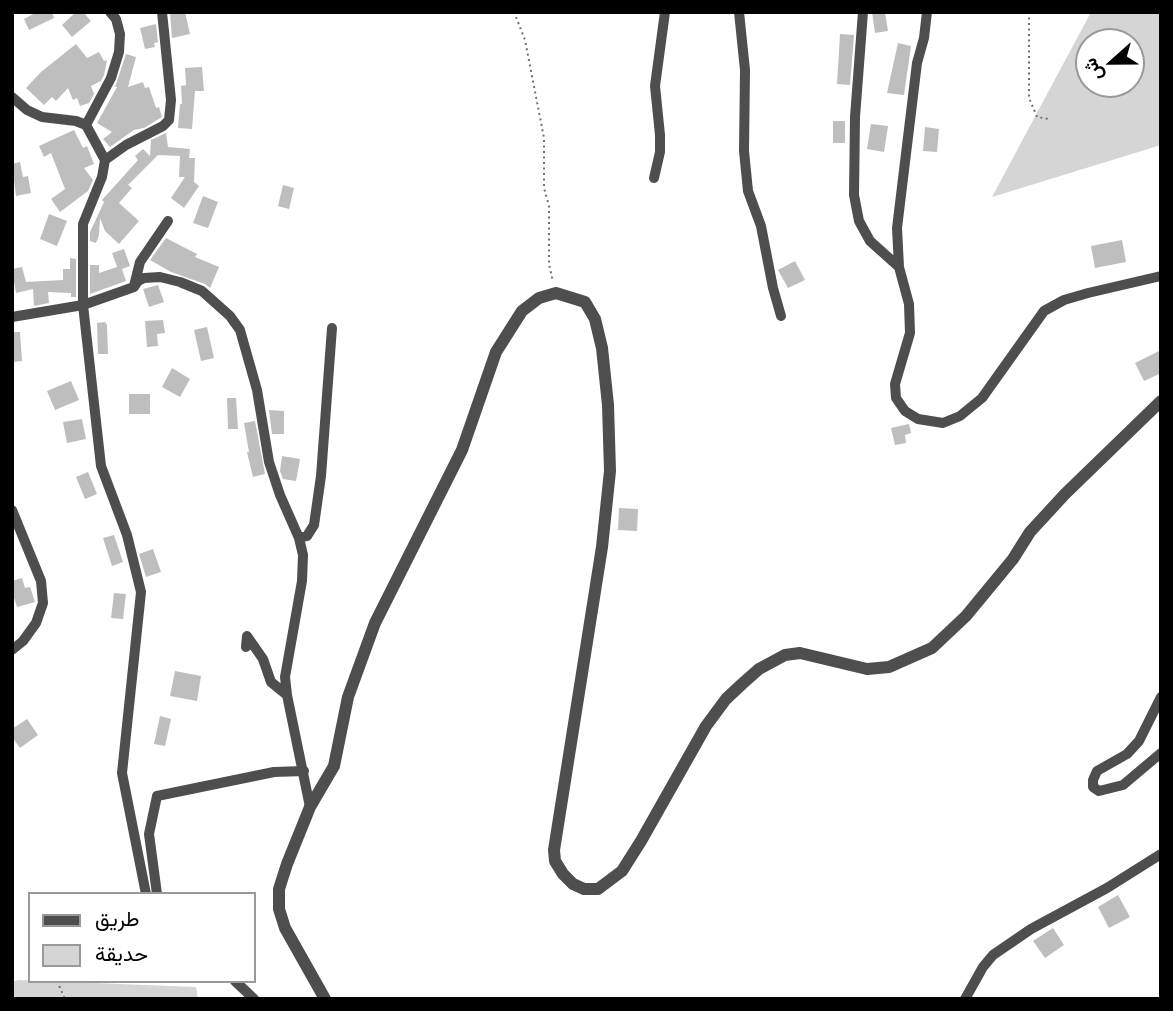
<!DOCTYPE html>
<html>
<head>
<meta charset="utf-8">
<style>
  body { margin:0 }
  #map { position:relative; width:1173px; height:1011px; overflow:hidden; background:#fff; font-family:"IBM Plex Sans",Vazirmatn,sans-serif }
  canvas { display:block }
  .frame { position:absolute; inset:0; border:14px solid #000; pointer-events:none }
  .legend { position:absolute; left:28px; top:892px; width:228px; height:91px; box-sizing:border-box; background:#fff; border:2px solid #999; margin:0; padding:9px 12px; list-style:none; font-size:21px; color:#000 }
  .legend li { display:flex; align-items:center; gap:14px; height:35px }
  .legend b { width:35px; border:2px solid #999 }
  .north { position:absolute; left:1075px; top:28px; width:70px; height:70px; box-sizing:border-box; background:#fff; border:2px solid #999; border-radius:50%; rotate:249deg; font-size:19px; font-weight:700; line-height:28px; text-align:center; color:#000 }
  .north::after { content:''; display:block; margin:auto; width:24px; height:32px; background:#000; clip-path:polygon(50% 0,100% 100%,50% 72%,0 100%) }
</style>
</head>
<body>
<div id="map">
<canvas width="1173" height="1011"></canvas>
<div class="frame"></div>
<ul class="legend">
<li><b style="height:9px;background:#4e4e4e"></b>طريق</li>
<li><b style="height:19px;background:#d5d5d5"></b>حديقة</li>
</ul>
<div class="north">ش</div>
</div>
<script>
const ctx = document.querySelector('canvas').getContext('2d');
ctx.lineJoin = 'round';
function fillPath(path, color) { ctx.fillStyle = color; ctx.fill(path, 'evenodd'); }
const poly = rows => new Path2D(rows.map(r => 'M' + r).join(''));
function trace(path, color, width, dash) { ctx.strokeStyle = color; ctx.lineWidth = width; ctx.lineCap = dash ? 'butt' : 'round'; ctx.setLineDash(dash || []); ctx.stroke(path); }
const green = poly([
  [1091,12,1161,12,1161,145,992,197],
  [1089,42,1131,42,1131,84,1089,84],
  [18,980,196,987,198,999,12,999,12,982]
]);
const building = poly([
  [37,12,52,12,54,18,29,30,24,19],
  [76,12,83,12,91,21,72,37,62,25],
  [170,12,185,12,190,34,172,38],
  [872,12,885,12,888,31,875,33],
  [156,24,158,42,154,43,155,47,145,49,140,28],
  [840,34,854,35,850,85,837,84],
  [898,43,911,46,904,95,887,93],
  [76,44,87,58,99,52,104,61,107,60,104,75,101,81,91,86,94,94,89,103,80,106,77,98,73,100,68,88,56,101,52,97,44,105,26,88,41,72],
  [126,54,136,57,128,87,143,82,145,88,149,87,156,108,159,107,162,117,144,128,134,130,110,147,103,139,112,132,97,123,117,87,115,87],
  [202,67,204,91,195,91,192,129,178,128,180,104,182,104,181,86,186,85,185,68],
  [833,121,845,121,845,143,833,143],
  [871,124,888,126,884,152,867,149],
  [925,127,939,129,937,152,923,151],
  [74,130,83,148,87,146,94,164,84,168,93,180,88,191,60,212,51,199,65,189,51,153,44,157,39,146],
  [166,133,168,147,190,149,189,158,195,158,194,182,199,186,184,208,171,198,185,177,179,177,180,156,158,155,128,185,132,188,119,203,139,221,119,244,105,231,100,218,99,235,96,243,90,241,90,232,104,202,102,200,138,160,135,156,143,149,150,156,151,140],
  [20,162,23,177,28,176,31,193,16,196,12,164],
  [283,185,294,188,289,209,278,206],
  [203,196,218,202,208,228,193,223],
  [49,214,67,221,57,246,40,239],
  [166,238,197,254,195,257,219,267,210,288,205,284,171,272,150,260],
  [1122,240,1126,262,1095,268,1091,246],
  [124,249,130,266,122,269,126,281,90,294,90,265,99,265,99,273,117,267,112,253],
  [70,258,76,259,76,297,71,297,71,293,48,292,49,303,34,306,33,289,16,293,12,269,22,267,26,282,63,280,63,269,70,269],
  [795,261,805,280,788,288,778,270],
  [158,285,164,302,149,307,143,289],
  [163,320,165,333,157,334,158,346,147,347,145,321],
  [105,322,107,325,108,354,98,354,97,323],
  [207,327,214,358,201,361,194,330],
  [12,332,20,332,22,361,12,362],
  [1161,350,1161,373,1144,381,1135,363],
  [172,368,190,379,180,397,162,387],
  [71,381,79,400,55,410,47,391],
  [129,394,150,394,150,414,129,414],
  [227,398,236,398,238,429,228,429],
  [269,410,284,411,284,434,272,434],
  [82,419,86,439,67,443,63,422],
  [255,421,265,474,253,477,247,452,249,452,244,423],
  [909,424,911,433,905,435,906,443,895,445,891,428],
  [282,456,300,459,296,481,283,479,280,471],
  [88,472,97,494,85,499,76,477],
  [619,508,638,509,637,531,618,530],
  [114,535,123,562,112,566,103,538],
  [153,549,161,572,146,577,139,554],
  [22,578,25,588,30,587,35,602,17,607,12,591,12,581],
  [114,593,126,594,123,619,111,618],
  [175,671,201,676,197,701,170,696],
  [160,716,171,719,165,746,154,744],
  [27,719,38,735,20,748,12,737,12,729],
  [1118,895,1130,917,1109,928,1098,907],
  [1053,928,1064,945,1045,958,1033,941]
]);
const path = poly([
  [514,12,525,40,544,138,544,188,549,206,549,264,553,282],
  [1029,12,1029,98,1037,117,1049,119],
  [57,981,65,999]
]);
const minor = poly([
  [739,12,745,70,744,151,748,191,761,226,773,288,781,316],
  [863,12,855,117,854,195,859,221,870,241,899,267],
  [927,12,924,38,917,63,897,228,899,267,909,304,910,333,895,384,896,398,905,411,918,419,943,423,960,416,982,398,1044,311,1064,300,1088,293,1161,276],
  [12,97,27,110,42,117,76,121,86,125,105,160,102,177,83,224,83,305,101,466,127,535,141,592,122,773,146,894],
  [86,125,111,78,119,52,120,34,116,19,110,12],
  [105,160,126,145,163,126,169,120,171,100,162,12],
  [654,178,660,152,660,135,655,86,665,12],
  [134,286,140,262,168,221],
  [12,317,83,305,134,287,138,281,144,278,160,277,180,282,202,291,230,316,240,330,257,390,269,462,280,495,299,538,303,555,302,581,285,677,287,695,310,807],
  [12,510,41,581,43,603,36,623,23,641,12,650],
  [299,538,307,536,314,525,321,476,332,328],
  [246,647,247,636,263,659,271,682,287,695],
  [1161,697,1139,741,1127,754,1097,771,1093,780,1093,787,1099,791,1123,785,1161,753],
  [157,894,149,834,157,796,274,772,304,771],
  [235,981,254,999],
  [965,999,983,967,993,955,1031,929,1107,888,1161,854]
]);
const tertiary = poly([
  [325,999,285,928,279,909,279,889,287,864,310,807,334,766,348,697,375,623,462,450,496,352,522,311,539,298,556,293,585,302,595,319,602,348,608,405,610,471,602,547,554,850,555,861,563,874,573,884,584,889,598,889,622,871,641,841,706,726,726,699,742,684,759,669,785,655,800,653,867,669,889,667,932,648,966,616,1013,559,1030,532,1065,494,1161,401]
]);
fillPath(green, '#d5d5d5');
fillPath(building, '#bebebe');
trace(path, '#707070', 2, [2, 3.5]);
trace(minor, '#4e4e4e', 10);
trace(tertiary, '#4e4e4e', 12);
</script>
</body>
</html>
